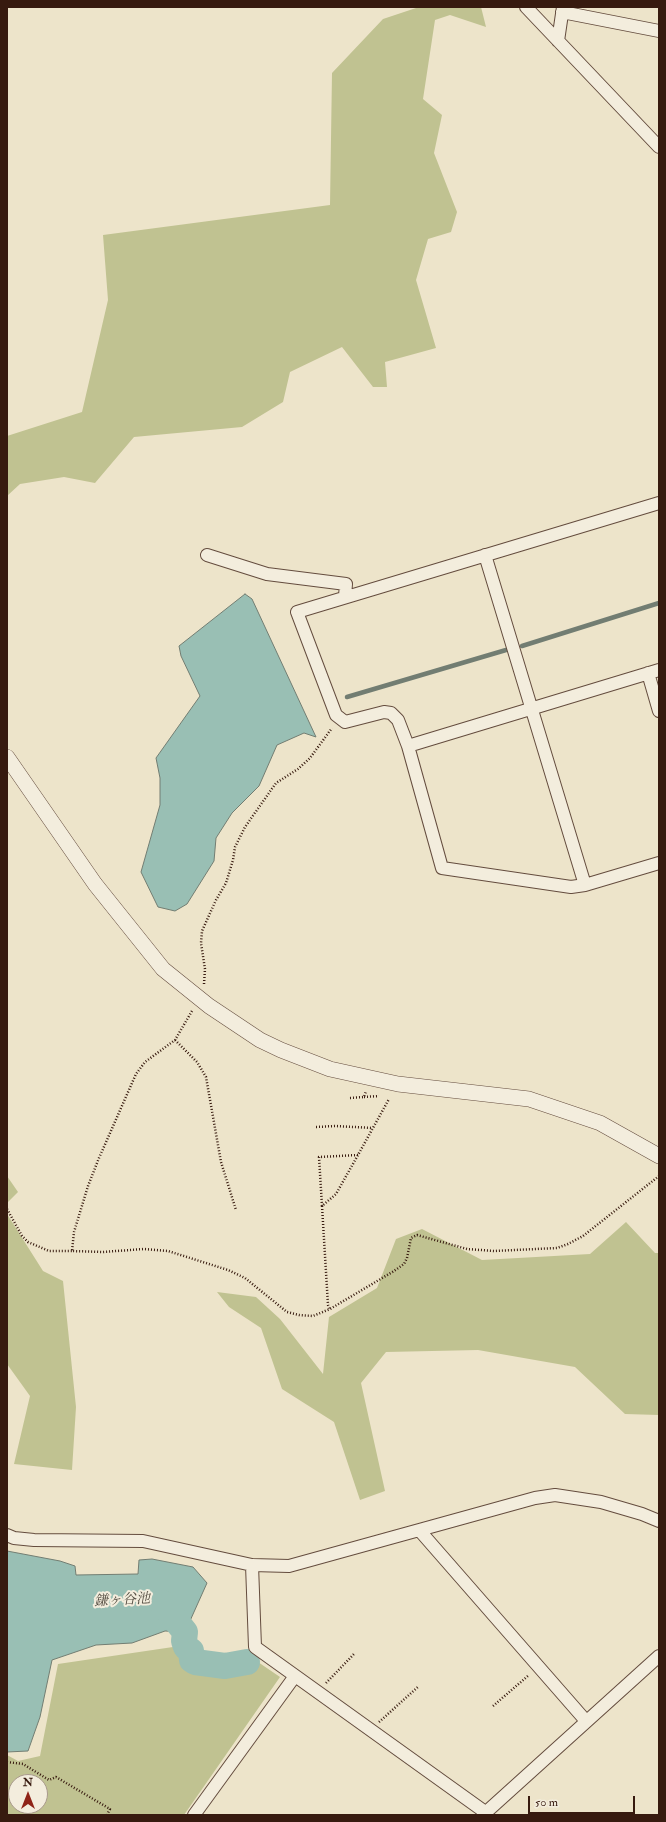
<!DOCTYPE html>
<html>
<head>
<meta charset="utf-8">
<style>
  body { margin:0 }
  #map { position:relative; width:666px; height:1822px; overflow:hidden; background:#ede4ca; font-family:"IM FELL Double Pica",serif }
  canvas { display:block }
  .frame { position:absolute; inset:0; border:8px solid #371a0f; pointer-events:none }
  .north { position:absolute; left:8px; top:1774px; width:40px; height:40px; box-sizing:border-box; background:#f3eddd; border:1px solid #a8998b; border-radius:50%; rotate:0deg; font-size:11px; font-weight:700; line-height:16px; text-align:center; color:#371a0f }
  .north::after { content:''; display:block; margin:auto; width:14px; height:18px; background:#8f2418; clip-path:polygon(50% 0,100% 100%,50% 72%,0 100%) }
  .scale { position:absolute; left:528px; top:1796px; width:107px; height:18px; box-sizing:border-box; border:2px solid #371a0f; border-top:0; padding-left:5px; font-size:12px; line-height:14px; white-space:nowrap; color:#371a0f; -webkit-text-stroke:3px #f3eddd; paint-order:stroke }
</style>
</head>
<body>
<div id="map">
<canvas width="666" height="1822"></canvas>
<div class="frame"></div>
<div class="north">N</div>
<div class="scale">50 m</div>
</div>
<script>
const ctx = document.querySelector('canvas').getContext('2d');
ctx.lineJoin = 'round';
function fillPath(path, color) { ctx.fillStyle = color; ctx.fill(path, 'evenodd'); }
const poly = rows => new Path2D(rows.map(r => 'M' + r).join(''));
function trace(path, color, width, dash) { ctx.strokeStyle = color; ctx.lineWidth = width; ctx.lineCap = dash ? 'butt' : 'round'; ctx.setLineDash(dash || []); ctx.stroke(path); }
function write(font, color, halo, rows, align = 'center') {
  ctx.font = font + ' "IM FELL Double Pica","Noto Serif JP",serif'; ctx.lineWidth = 4; ctx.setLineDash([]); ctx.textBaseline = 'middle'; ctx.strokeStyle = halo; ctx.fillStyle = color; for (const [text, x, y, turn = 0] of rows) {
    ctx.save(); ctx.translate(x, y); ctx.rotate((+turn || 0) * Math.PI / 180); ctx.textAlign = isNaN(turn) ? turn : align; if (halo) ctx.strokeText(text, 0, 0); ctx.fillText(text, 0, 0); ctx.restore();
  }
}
const green = poly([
  [419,7,481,7,486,27,450,15,435,20,423,99,442,115,434,153,457,212,451,232,428,239,416,280,436,348,385,362,387,387,373,387,342,347,290,372,283,402,242,427,134,437,95,483,64,477,20,484,7,496,7,436,82,412,108,300,103,235,330,205,332,73,383,19],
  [7,1176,18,1192,7,1203],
  [7,1214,43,1271,63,1281,76,1407,72,1470,14,1464,30,1396,7,1364],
  [626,1222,655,1253,659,1253,659,1415,625,1414,575,1367,478,1350,386,1352,361,1383,385,1491,360,1500,334,1422,282,1389,261,1328,229,1307,217,1292,256,1297,280,1319,323,1374,329,1317,377,1288,396,1239,422,1229,482,1260,590,1254],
  [200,1643,201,1670,246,1670,255,1660,280,1677,184,1815,7,1815,7,1755,18,1761,40,1756,58,1664],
  [16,1782,40,1782,40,1806,16,1806]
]);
const water = poly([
  [245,594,252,599,316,737,304,733,277,745,259,786,232,813,216,838,214,861,187,904,175,911,158,907,141,872,160,805,160,778,156,758,200,696,181,656,179,646,245,594],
  [7,1551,60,1561,75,1566,76,1575,138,1574,139,1560,152,1559,193,1567,207,1583,185,1632,165,1631,132,1643,96,1645,52,1660,40,1717,28,1751,7,1752,7,1551]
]);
const stream = poly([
  [522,646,659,603],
  [347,697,506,650]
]);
const river = poly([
  [162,1603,185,1632,184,1641,186,1647,191,1651,192,1660,195,1662,225,1666,247,1662]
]);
const path = poly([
  [204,984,205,969,201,943,202,931,216,900,226,883,233,860,235,847,245,827,276,783,298,769,310,758,332,728],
  [192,1011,175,1040,145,1062,136,1074,99,1158,88,1186,74,1232,72,1251,103,1252,144,1249,168,1251,228,1270,245,1278,287,1312,299,1315,313,1316,330,1309,394,1271,404,1264,407,1258,411,1238,417,1235,467,1249,494,1251,557,1248,568,1244,583,1236,659,1176],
  [175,1040,197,1062,206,1077,221,1162,236,1210],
  [364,1097,379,1096],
  [350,1098,364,1097,366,1091],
  [316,1127,335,1126,373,1128],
  [358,1155,319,1157,322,1206,336,1194,358,1155,389,1099],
  [322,1206,328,1305,330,1309],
  [7,1209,22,1236,28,1242,49,1251,72,1251],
  [326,1683,355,1653],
  [493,1706,529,1675],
  [379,1722,419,1686],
  [7,1762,23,1764,49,1780,56,1777,110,1809,107,1815]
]);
const minor = poly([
  [526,7,659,147],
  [562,12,659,31],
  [558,41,563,7],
  [659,503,297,612,336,715,345,722,384,712,391,713,398,720,408,746,442,868,571,887,585,885,659,863],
  [207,555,267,574,346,584,345,596],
  [485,555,585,885],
  [648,673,659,711],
  [408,746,659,670],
  [420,1531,586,1721],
  [7,1535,14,1538,34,1540,143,1541,252,1565,289,1566,535,1498,555,1495,601,1502,642,1514,659,1521],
  [252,1565,255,1647,485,1812],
  [194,1815,295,1676],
  [483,1815,659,1656]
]);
const tertiary = poly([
  [7,757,95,884,163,969,209,1006,260,1040,281,1050,330,1069,398,1084,529,1099,600,1123,659,1156]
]);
const waterNames = [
  ["鎌ヶ谷池",122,1601,-3]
];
fillPath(green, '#c0c291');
fillPath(water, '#99bfb4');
trace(water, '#727d72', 1);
trace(stream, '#727d72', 4.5);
trace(river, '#99bfb4', 26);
trace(minor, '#644c3e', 14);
trace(tertiary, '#644c3e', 16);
trace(path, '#371a0f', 2.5, [1, 2]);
trace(minor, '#f3eddd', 12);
trace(tertiary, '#f3eddd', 15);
write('italic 14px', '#544c41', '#f3eddd', waterNames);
</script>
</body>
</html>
